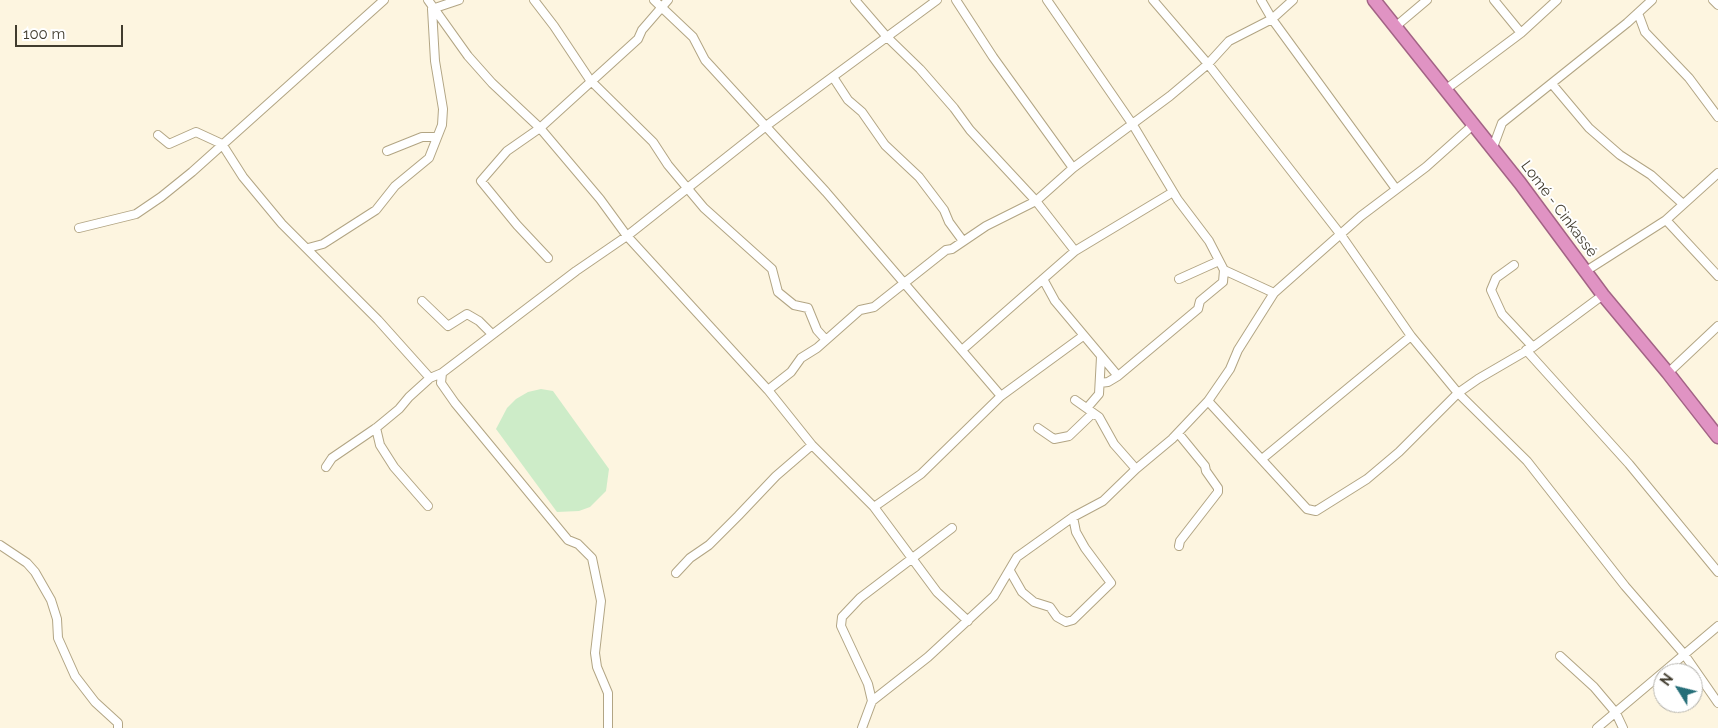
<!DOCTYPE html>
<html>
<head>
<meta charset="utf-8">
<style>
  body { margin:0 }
  #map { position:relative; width:1718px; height:728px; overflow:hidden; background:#fdf5e0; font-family:Raleway,sans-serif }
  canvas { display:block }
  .north { position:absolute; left:1653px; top:663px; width:50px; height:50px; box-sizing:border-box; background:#fff; border:1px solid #b3b1ab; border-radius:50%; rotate:306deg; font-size:14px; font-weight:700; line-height:20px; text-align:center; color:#413c2e }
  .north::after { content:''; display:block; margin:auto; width:18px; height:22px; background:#266f79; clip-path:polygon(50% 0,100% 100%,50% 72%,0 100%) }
  .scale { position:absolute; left:15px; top:25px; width:108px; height:22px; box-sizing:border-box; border:2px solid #413c2e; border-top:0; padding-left:6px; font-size:15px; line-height:18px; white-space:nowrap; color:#413c2e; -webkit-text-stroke:4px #fff; paint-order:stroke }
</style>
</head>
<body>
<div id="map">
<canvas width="1718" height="728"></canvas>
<div class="north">N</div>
<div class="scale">100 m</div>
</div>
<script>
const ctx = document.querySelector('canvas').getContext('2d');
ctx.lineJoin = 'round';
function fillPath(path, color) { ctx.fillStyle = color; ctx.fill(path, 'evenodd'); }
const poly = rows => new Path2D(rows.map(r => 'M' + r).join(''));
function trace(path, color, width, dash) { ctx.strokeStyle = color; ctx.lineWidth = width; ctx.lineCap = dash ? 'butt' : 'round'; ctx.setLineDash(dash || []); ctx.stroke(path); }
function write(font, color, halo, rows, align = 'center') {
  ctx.font = font + ' Raleway,sans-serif'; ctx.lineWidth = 4; ctx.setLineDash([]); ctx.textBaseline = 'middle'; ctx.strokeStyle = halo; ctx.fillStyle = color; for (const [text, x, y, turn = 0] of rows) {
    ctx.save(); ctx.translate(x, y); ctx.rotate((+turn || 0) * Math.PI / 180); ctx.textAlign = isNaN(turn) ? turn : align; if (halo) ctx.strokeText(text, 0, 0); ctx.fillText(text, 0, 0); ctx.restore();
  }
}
const green = poly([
  [541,389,553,391,609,469,606,491,590,507,579,511,557,512,496,429,507,408,516,399,528,392]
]);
const minor = poly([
  [428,0,468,56,492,83,540,128,600,199,627,236,768,390,812,445,874,507,937,592,968,621],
  [534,0,554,26,590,80,653,142,668,165,704,208,772,269,778,292,794,305,808,308,817,330,826,340],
  [654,0,693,37,705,60,826,192,1001,396],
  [855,0,887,37,920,69,954,108,970,130,1036,201,1075,251],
  [956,0,993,57,1073,168],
  [1047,0,1133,125,1178,200,1209,241,1224,270,1274,293],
  [1153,0,1208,64,1341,235,1411,336,1458,393,1478,379,1533,347,1603,295],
  [1261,0,1272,19,1396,189],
  [1494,0,1521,33],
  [1713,0,1718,5],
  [432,9,459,0],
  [1638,13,1645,32,1689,78,1718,117],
  [1395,27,1427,0],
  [833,77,848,100,862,112,885,145,919,177,944,210,949,222,963,241],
  [1552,84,1589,128,1620,155,1651,175,1683,204],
  [1445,90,1521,33,1557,0],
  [158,135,169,144,196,132,222,144,243,177,282,224,378,320,430,378],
  [1492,150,1502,123,1627,23,1652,0],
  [387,151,422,137,437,137],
  [1666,220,1718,276],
  [79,228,136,214,161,197,192,172,384,0],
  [308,248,323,244,376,210,395,186,429,158,442,125,443,109,435,61,432,9],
  [548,258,517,225,481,181,507,151,540,128,638,39,642,30,668,0],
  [1514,265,1496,278,1491,290,1502,314,1533,347],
  [1586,271,1666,220,1718,173],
  [1043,279,1055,301,1118,376],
  [1179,279,1219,261],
  [422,301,448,326,467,314,479,321,492,334],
  [962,350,1075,251,1173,192],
  [1526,350,1629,464,1718,572],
  [442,373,441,383,455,403,568,540,578,544,592,558,601,601,595,653,597,667,608,693,608,728],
  [1668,373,1718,326],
  [1100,383,1108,382,1118,376,1198,309,1200,301,1223,282,1224,270],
  [768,390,791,372,801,358,817,348,860,310,874,307,946,250,952,249,986,226,1036,201,1073,168,1170,96,1208,64,1229,41,1272,19,1293,0],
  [1075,400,1099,417,1114,444,1136,469],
  [1208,401,1307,509,1316,511,1367,479,1399,452,1458,393,1527,461,1625,586,1684,654,1718,703],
  [1087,408,1099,394,1101,357],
  [376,428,380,445,394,467,428,506],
  [1038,428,1054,439,1069,436,1093,413],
  [1178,433,1205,466,1206,471,1218,488,1218,492,1180,541,1179,546],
  [1262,459,1411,336],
  [326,467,332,458,376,428,399,409,409,397,430,378,442,373,576,271,627,236,766,126,937,0],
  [874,507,921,474,1001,396,1083,336],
  [0,545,27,563,35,572,51,600,57,619,58,638,75,676,95,702,118,723,118,728],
  [1010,571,1022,592,1034,602,1050,607,1057,617,1066,622,1073,620,1111,583,1085,548,1076,532,1073,517],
  [676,573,690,558,709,545,738,516,776,476,812,445],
  [1560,656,1594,687,1616,713,1623,728],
  [872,701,868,684,841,626,842,617,860,598,952,528],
  [862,728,872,701,928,657,994,596,1017,557,1073,517,1103,501,1136,469,1172,439,1208,401,1230,369,1238,350,1274,293,1361,216,1426,167,1473,125],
  [1597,728,1718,626]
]);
const trunk = poly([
  [1374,0,1520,183,1603,295,1668,373,1718,437]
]);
const streetNames = [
  ["Lomé - Cinkassé",1559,209,53]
];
fillPath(green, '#cdecc8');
trace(minor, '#b2a584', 10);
trace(trunk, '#a36385', 15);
trace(minor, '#fff', 8);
trace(trunk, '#e093c3', 12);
write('15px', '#413c2e', '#fff', streetNames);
</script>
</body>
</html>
